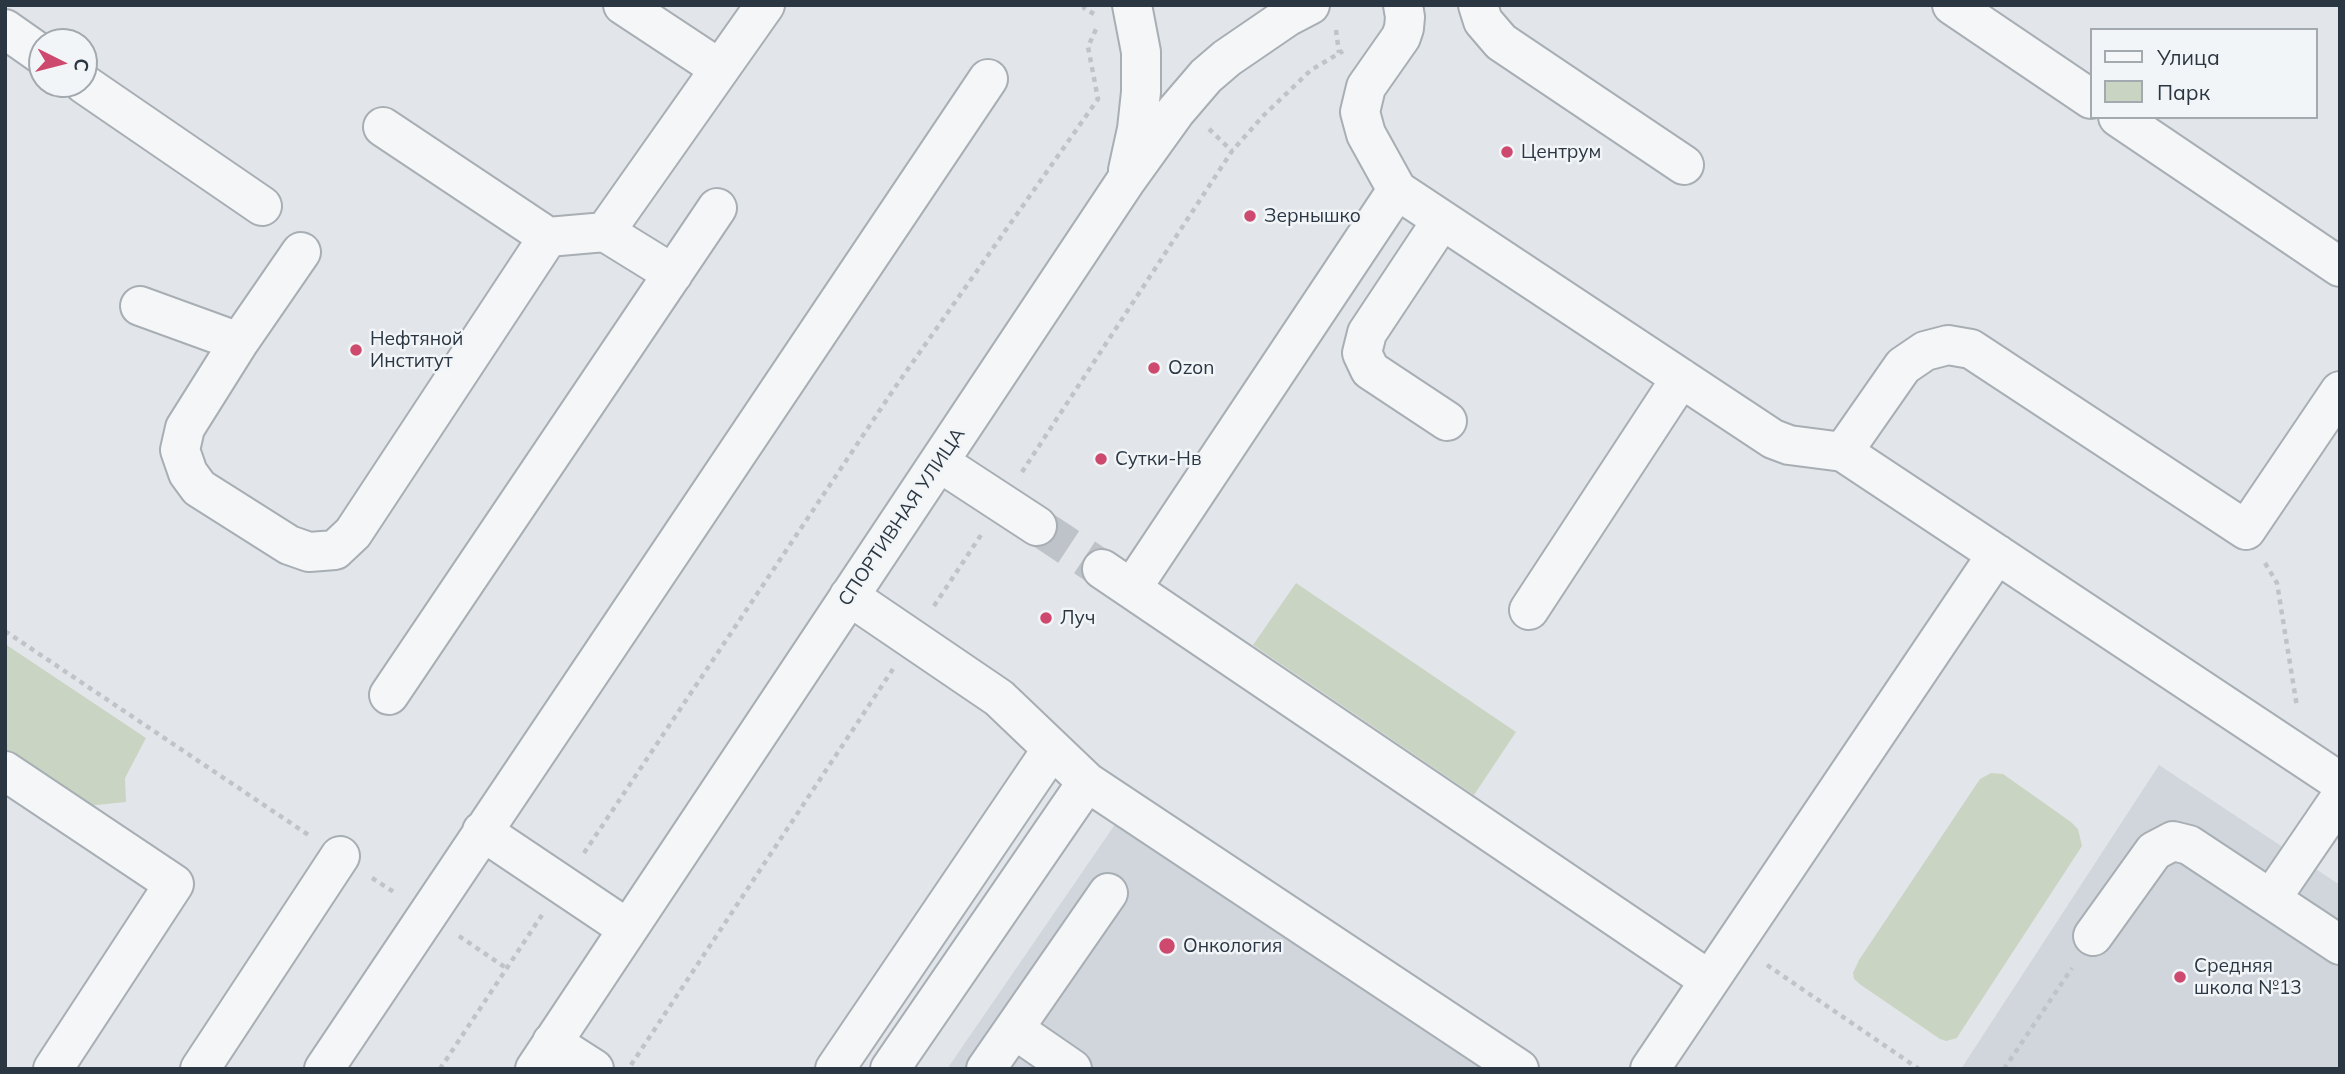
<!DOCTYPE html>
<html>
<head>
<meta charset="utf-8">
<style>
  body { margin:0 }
  #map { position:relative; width:2345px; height:1074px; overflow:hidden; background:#e2e6ea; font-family:Mulish,sans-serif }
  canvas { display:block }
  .frame { position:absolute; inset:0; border:7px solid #2a3642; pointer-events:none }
  .legend { position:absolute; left:2090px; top:28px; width:228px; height:91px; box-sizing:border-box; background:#f2f5f7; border:2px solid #a2a9af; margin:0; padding:9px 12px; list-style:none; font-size:21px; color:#2a3642 }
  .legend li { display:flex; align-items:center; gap:14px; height:35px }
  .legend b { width:35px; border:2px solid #a2a9af }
  .north { position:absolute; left:28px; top:28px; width:70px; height:70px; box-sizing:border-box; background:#f2f5f7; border:2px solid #a2a9af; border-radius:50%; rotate:96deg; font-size:19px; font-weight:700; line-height:28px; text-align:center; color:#2a3642 }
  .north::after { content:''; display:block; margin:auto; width:24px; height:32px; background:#cd496e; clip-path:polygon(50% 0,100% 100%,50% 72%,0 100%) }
</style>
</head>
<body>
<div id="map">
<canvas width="2345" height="1074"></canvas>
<div class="frame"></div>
<ul class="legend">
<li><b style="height:9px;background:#f5f6f8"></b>Улица</li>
<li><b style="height:19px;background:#cad4c3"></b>Парк</li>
</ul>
<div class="north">С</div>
</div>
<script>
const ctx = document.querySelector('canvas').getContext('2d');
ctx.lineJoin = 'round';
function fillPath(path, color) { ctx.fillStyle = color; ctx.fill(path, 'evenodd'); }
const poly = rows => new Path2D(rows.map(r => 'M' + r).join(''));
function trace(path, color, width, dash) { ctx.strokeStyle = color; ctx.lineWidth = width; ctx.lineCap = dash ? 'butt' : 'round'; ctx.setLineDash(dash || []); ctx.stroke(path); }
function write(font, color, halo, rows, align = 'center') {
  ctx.font = font + ' Mulish,sans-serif'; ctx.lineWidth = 5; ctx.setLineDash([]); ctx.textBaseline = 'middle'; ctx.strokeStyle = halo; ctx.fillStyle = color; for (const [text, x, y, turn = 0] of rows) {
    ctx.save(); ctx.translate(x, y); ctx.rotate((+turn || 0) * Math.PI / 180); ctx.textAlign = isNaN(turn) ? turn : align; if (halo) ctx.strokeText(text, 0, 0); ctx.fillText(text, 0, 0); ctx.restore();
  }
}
const built = poly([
  [2159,765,2340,885,2340,1069,1961,1069],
  [1116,823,1489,1069,947,1069]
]);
const green = poly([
  [1296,583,1516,732,1474,795,1253,645],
  [5,644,146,738,125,778,126,802,87,806,5,751],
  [1991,773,2003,774,2071,822,2078,829,2082,846,1960,1033,1957,1038,1946,1041,1940,1039,1861,985,1854,979,1853,973,1859,960,1980,779]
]);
const minorTunnel = poly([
  [1037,526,1102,569]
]);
const path = poly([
  [1085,5,1084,8,1094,14],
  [1336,30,1339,53],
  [1209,129,1232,151],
  [1022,472,1232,151,1263,116,1311,70,1343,51],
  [2265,563,2277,583,2297,707],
  [934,606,981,535],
  [5,631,310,836],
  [584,853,896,386,1098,99,1088,47,1096,29],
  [372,878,397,894],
  [459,936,506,968],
  [1767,965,1919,1069],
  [631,1065,893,669],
  [440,1069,542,915],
  [2004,1069,2072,968]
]);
const minor = poly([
  [623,5,720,69],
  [1403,5,1405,17,1404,28,1401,37,1366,87,1360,112,1366,134,1397,190,1773,439,1789,445,1843,452,1903,366,1925,351,1948,345,1971,349,2246,530,2340,391],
  [1478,5,1483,21,1501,42,1684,165],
  [1952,5,2091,99],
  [5,29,42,55],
  [84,84,262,206],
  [2118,117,2340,267],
  [383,127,548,237,605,232,765,5],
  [1128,170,1137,129,1141,92,1141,52,1132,5],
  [1442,220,1367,333,1362,353,1370,370,1447,421],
  [605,232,673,274],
  [301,252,239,342,185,428,180,450,188,473,199,488,289,545,309,552,335,550,353,533,548,237],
  [140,306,239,342],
  [1843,452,2340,782],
  [939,462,1037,526],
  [1102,569,1709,980],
  [1132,588,1397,190],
  [849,596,999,698,1087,782,1519,1069],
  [1529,610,1681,378],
  [389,695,717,208],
  [5,771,174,884,53,1069],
  [482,831,628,929],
  [2271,899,2340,798],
  [2093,936,2154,851,2173,841,2189,845,2340,945],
  [1014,1029,1072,1069],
  [552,1042,594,1069],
  [200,1069,340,856],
  [324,1069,988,79],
  [535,1069,1125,182,1176,111,1206,76,1227,58,1287,17,1310,5],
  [835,1069,1052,749],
  [890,1069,1087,782],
  [986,1069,1108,893],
  [1650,1069,1997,554]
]);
const markers = [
  [1507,152,7,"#cd496e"],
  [1250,216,7,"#cd496e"],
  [356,350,7,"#cd496e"],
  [1154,368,7,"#cd496e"],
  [1101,459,7,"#cd496e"],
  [1046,618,7,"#cd496e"],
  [1167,946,9,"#cd496e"],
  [2180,977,7,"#cd496e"]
];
const poiNames = [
  ["Центрум",1521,152],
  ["Зернышко",1264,216],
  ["Нефтяной",370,339],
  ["Институт",370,361],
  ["Ozon",1168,368],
  ["Сутки-Нв",1115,459],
  ["Луч",1060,618],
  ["Онкология",1183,946],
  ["Средняя",2194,966],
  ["школа №13",2194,988]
];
const streetNames = [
  ["СПОРТИВНАЯ УЛИЦА",902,517,-56]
];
fillPath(built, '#d0d6dc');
fillPath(green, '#cad4c3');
trace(minorTunnel, '#bdc3c8', 38, [38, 19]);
trace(minor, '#a7aeb4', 42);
trace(path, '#c0c4c9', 4.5, [5, 5]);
trace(minor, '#f5f6f8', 38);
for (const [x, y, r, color] of markers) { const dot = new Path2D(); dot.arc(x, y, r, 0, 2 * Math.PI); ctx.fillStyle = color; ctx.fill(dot); trace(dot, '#f2f5f7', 2.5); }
write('19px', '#2a3642', '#f2f5f7', poiNames, 'left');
write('19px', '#2a3642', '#f2f5f7', streetNames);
</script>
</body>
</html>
